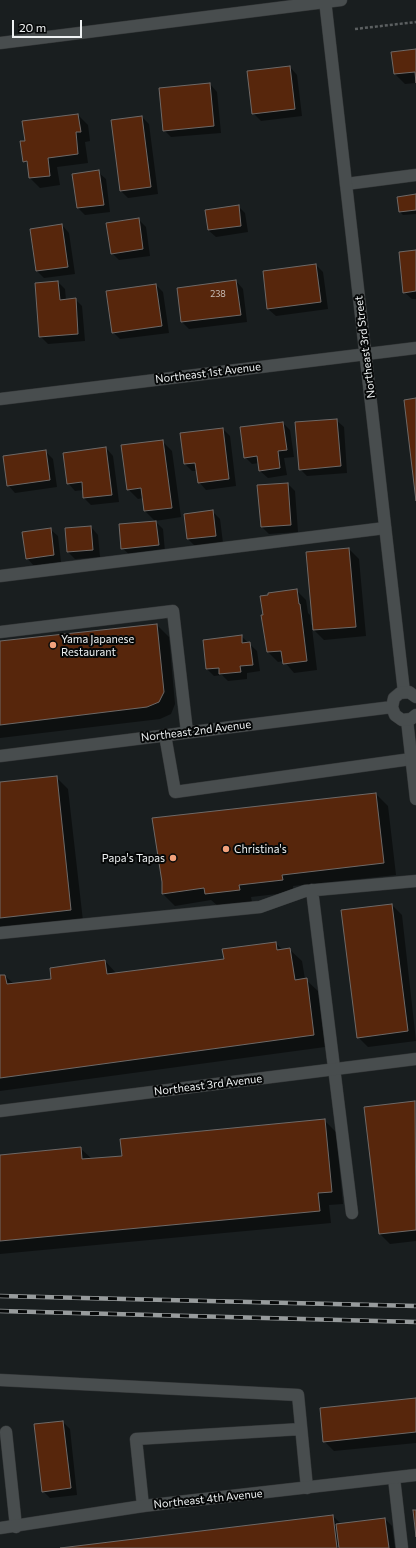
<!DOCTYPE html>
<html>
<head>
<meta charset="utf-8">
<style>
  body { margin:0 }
  #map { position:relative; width:416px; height:1548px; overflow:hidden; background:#191e1f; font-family:Commissioner,sans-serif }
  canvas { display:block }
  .scale { position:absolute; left:12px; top:20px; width:70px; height:18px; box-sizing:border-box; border:2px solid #eef1f2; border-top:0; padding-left:5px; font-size:12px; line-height:14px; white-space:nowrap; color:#eef1f2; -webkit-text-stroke:3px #060808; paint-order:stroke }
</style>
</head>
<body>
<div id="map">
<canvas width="416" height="1548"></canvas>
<div class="scale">20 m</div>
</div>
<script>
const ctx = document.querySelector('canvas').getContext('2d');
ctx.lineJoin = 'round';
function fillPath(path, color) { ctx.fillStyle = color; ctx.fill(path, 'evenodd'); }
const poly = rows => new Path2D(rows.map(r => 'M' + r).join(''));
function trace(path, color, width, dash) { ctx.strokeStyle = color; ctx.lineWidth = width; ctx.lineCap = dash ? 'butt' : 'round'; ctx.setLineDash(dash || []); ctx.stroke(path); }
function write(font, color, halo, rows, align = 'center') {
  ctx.font = font + ' Commissioner,sans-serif'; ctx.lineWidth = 4; ctx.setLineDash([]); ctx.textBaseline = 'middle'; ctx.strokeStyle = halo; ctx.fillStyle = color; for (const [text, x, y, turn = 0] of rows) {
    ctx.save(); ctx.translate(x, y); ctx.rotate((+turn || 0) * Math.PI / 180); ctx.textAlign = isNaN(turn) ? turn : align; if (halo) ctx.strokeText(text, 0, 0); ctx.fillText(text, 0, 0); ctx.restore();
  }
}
const shadow = poly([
  [416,50,416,83,405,84,395,74],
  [290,67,297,75,302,116,261,121,253,113],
  [210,84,217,92,221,133,171,137,164,130],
  [78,115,88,125,90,141,85,142,88,163,57,167,60,185,40,188,30,178,29,166,24,161,26,142],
  [142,117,149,124,158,194,128,198,121,191],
  [98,172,106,179,110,212,85,215,78,208],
  [416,195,416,214,403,215,400,212],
  [238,206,245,213,248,232,216,237,208,230],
  [138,219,146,227,150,256,119,260,112,253],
  [62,225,69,233,75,274,44,278,37,271],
  [416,251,416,299,412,299,404,292],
  [316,265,323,272,328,309,276,316,268,309,264,272],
  [236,281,243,289,247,322,189,329,182,322],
  [58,282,65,289,66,300,75,299,82,306,85,341,48,344,40,336],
  [156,285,163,292,169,333,120,339,113,332],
  [336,420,344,427,347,473,307,476,300,469],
  [283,423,290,430,294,457,284,458,287,475,268,478,260,471,259,463,252,464,245,457],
  [223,429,230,436,236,486,206,490,199,482,197,471,192,471,185,464,181,434],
  [162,441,172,451,181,517,155,521,145,511,143,498,138,499,128,489],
  [106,448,113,456,119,502,91,505,84,498,83,490,75,491,68,483],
  [46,452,53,459,57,487,15,493,8,485],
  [288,484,295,491,298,532,269,534,262,527],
  [212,511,220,519,223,543,195,546,188,539],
  [156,522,163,529,165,552,130,555,122,548],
  [91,527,98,535,100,557,75,559,68,552],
  [50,529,58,536,61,562,34,566,27,558],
  [349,549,359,559,366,636,324,640,312,628,317,670,294,673,284,661,278,662,268,652,262,616,296,590,306,600,308,613,310,615,311,625,313,624],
  [157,625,169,637,175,704,171,714,160,719,0,738,0,642],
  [241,636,257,651,260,671,247,673,247,679,228,681,222,675,214,676,207,669,204,640],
  [56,777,68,789,83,921,0,931,0,783],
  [376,794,388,806,396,875,293,886,294,892,251,897,252,902,218,906,211,900,175,906,163,894,163,882],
  [392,905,402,915,416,1041,368,1047,358,1037],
  [275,943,283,950,290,950,302,961,305,979,318,991,325,1047,0,1091,0,976,5,976,14,984,52,979,105,961,117,974,225,960],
  [415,1102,416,1241,390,1244,380,1234,365,1108],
  [324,1120,336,1132,343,1204,329,1205,331,1223,0,1254,0,1156,80,1148,92,1159,123,1156],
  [416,1399,416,1443,334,1451,324,1441],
  [63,1422,70,1429,77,1495,50,1498,43,1491],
  [333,1516,342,1525,385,1519,392,1526,395,1548,68,1548]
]);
const building = poly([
  [416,49,416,83,415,72,394,74,391,52,416,49],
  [290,66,295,109,252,114,247,71,290,66],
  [210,83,214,126,163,131,159,88,210,83],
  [78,114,81,132,76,132,78,154,48,158,50,176,29,178,27,161,23,162,20,141,25,141,22,121,78,114],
  [142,116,151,187,120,191,111,120,142,116],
  [99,170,104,205,77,208,72,174,99,170],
  [416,194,416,210,399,212,397,197,416,194],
  [239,205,241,226,208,230,205,210,239,205],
  [139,218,143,249,111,254,106,223,139,218],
  [62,224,68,267,36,271,30,229,62,224],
  [416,250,416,291,403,293,399,252,416,250],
  [316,264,321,302,267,309,263,271,316,264],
  [236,280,241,315,181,322,177,288,236,280],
  [58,281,60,300,76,298,78,334,39,337,35,283,58,281],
  [156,284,162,326,112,333,106,291,156,284],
  [416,398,416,501,404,400,416,398],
  [337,419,341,466,299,470,295,422,337,419],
  [283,422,287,450,278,451,280,468,259,471,257,456,244,458,240,427,283,422],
  [223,428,229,479,198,483,195,463,184,464,180,433,223,428],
  [163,440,172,508,144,511,141,488,127,490,121,445,163,440],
  [106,447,112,495,83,498,82,482,67,484,63,453,106,447],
  [46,450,50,480,7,486,3,456,46,450],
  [288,483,291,525,261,527,257,485,288,483],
  [213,510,216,536,187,539,184,514,213,510],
  [156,521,159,545,121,549,119,524,156,521],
  [91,526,93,550,67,552,65,528,91,526],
  [51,528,54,555,26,559,22,532,51,528],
  [349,548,356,627,313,630,306,552,349,548],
  [297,589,299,604,300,604,307,661,283,664,281,651,267,652,261,615,263,615,260,596,268,595,268,593,297,589],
  [157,624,164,692,159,702,147,707,0,725,0,641,157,624],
  [242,635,242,643,250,642,253,665,240,666,241,672,219,674,219,668,206,669,203,640,242,635],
  [57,776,71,910,0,918,0,782,57,776],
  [376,793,384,863,282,875,283,880,239,885,240,890,205,894,204,888,162,894,162,882,152,818,376,793],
  [392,904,408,1031,357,1038,341,910,392,904],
  [276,942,277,950,290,948,295,980,307,978,314,1035,0,1078,0,975,5,975,7,984,51,979,50,968,105,960,107,974,224,959,222,949,276,942],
  [415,1101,416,1230,379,1234,364,1107,415,1101],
  [325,1119,332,1192,318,1193,320,1211,0,1241,0,1155,81,1147,82,1159,122,1156,120,1139,325,1119],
  [416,1398,416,1432,323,1442,320,1408,416,1398],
  [63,1421,71,1488,42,1492,34,1424,63,1421],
  [413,1510,416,1510,416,1537,413,1510],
  [333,1515,337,1548,60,1548,333,1515],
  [385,1518,389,1548,339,1548,336,1524,385,1518]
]);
const path = poly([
  [355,29,416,22]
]);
const service = poly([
  [346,184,416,175],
  [0,576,385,528],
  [0,632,173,611,187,732],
  [165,735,175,792,411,759],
  [312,890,352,1213],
  [0,933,260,907,305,891,416,881],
  [0,1380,298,1395,307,1488],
  [6,1432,16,1527],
  [394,1478,402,1548],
  [143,1506,136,1439,301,1429]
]);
const minor = poly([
  [325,0,404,692],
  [0,43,341,0],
  [0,399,416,348],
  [407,720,416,799],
  [0,1111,416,1059],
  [0,1528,143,1506,416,1475]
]);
const tertiary = poly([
  [416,697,409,692,400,693,394,698,392,707,395,715,402,720,411,719,416,715],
  [0,756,392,707]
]);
const rail = poly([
  [0,1296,416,1306],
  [0,1311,416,1322]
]);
const markers = [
  [53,645,4,"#f1a17c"],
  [226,849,4,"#f1a17c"],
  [173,858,4,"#f1a17c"]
];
const numberNames = [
  ["238",218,294]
];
const streetNames = [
  ["Northeast 3rd Street",365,347,-97],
  ["Northeast 1st Avenue",208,373,-7],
  ["Northeast 2nd Avenue",196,731,-7],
  ["Northeast 3rd Avenue",208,1085,-7],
  ["Northeast 4th Avenue",208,1499,-6]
];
const poiNames = [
  ["Yama Japanese",61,639],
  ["Restaurant",61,652],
  ["Christina's",234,849],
  ["Papa's Tapas",165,858,"right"]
];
fillPath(shadow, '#0007');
fillPath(building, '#57260c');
trace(building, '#6e6967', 1);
trace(service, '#343738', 13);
trace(minor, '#343738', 13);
trace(tertiary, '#343738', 13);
trace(path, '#5b5f60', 2.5, [3, 2]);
trace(service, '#484d4e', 12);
trace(minor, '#484d4e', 12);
trace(tertiary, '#484d4e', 12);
trace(rail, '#979b9c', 4.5);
trace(rail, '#060808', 3, [9]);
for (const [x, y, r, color] of markers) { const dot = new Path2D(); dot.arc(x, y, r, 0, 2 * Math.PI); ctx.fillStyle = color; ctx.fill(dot); trace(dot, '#060808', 1.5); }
write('9px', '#c8beb8', null, numberNames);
write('11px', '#eef1f2', '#060808', streetNames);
write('11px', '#eef1f2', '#060808', poiNames, 'left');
</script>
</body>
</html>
